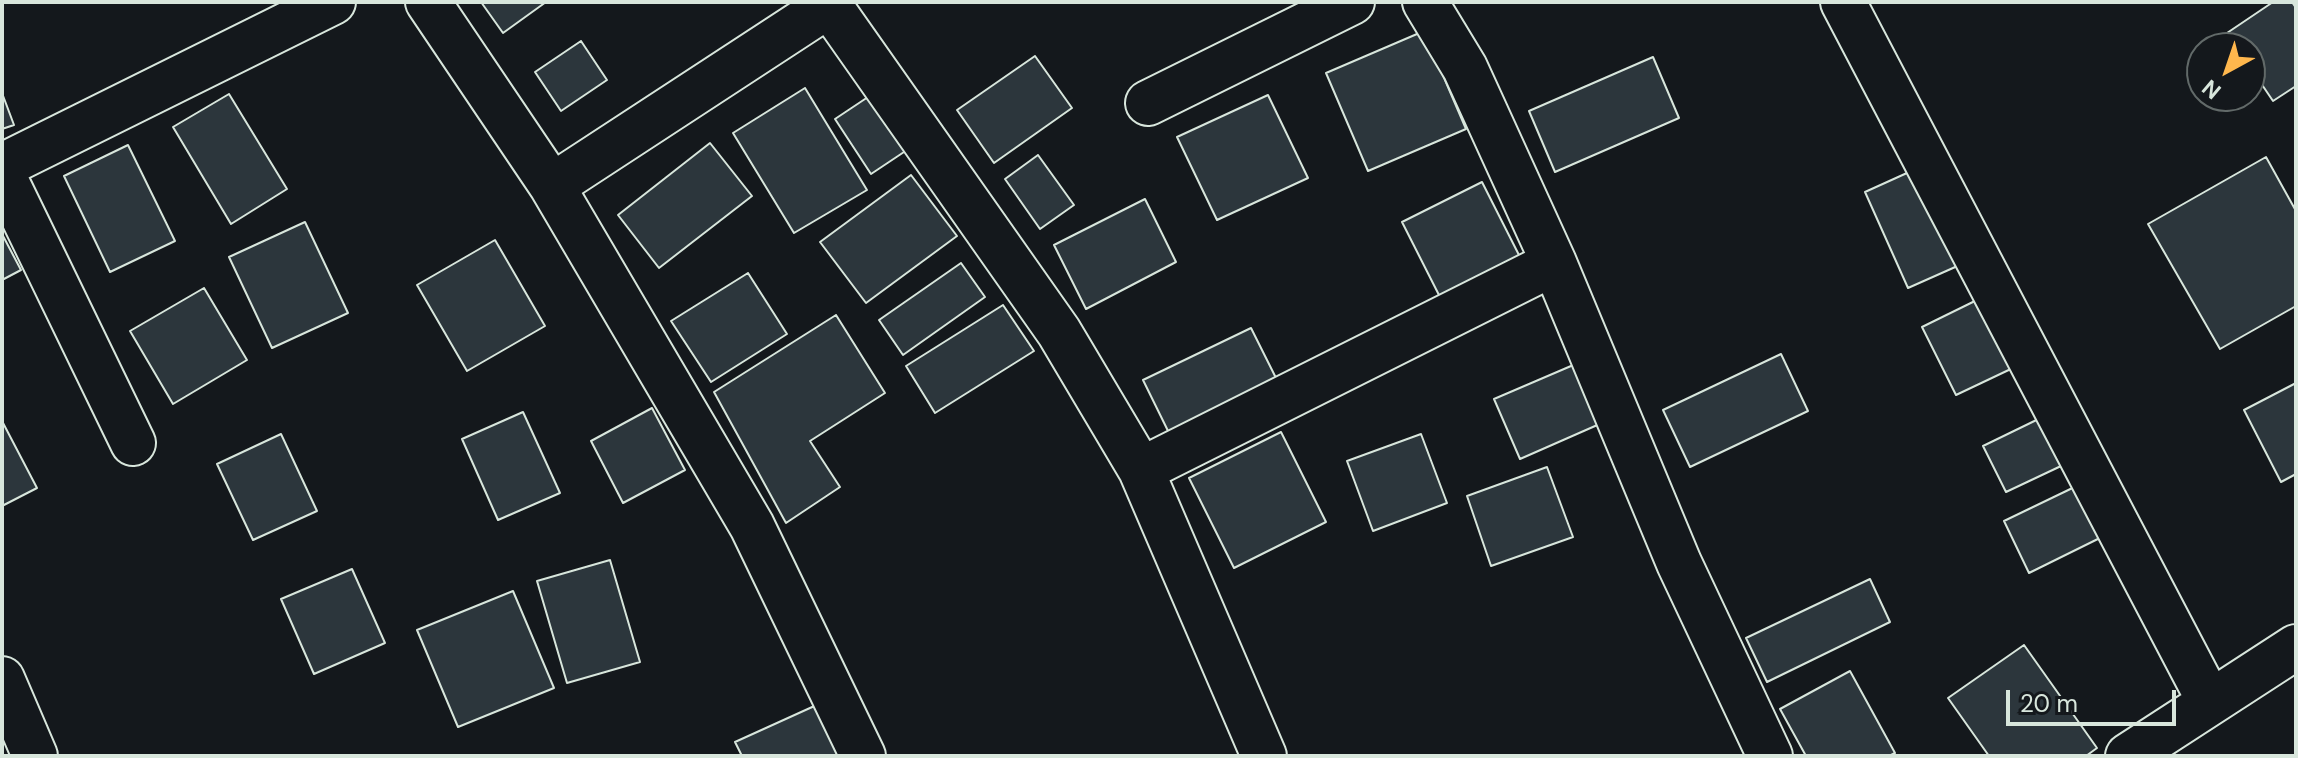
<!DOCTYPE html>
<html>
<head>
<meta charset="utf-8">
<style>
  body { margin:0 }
  #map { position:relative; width:2298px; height:758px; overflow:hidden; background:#14181c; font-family:"DM Sans",sans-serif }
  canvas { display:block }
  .frame { position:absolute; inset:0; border:4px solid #d8e6dc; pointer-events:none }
  .north { position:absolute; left:2186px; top:32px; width:80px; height:80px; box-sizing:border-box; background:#14181c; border:2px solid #626a69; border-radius:50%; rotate:220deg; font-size:22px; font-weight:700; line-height:32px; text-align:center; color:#d8e6dc }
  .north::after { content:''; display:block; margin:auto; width:28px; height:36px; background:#ffb74d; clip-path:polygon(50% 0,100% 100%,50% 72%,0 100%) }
  .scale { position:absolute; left:2006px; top:690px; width:170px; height:36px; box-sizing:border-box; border:4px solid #d8e6dc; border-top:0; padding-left:10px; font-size:24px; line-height:28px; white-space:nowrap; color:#d8e6dc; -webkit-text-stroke:6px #14181c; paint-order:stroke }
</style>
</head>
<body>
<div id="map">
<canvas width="2298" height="758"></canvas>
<div class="frame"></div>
<div class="north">N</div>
<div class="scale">20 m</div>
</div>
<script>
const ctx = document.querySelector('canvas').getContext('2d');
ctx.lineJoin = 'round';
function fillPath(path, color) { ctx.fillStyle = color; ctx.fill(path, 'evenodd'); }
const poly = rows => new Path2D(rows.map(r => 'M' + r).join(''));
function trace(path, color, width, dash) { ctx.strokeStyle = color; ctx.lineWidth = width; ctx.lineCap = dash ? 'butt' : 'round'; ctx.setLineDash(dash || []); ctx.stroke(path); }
const building = poly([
  [481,2,546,2,503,33,481,2],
  [2273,2,2292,2,2296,8,2296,86,2273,101,2250,67,2250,48,2237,48,2227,33,2273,2],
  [1424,31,1466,129,1368,171,1326,73,1424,31],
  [581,41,607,80,561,111,535,72,581,41],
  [1035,56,1072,108,994,163,957,110,1035,56],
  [1653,57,1679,118,1555,172,1529,111,1653,57],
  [805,88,867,190,794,233,733,133,805,88],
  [880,89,916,144,871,174,835,119,880,89],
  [2,93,14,125,2,129,2,93],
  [229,94,287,189,231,224,173,127,229,94],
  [1268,95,1308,178,1217,220,1177,137,1268,95],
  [710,143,752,196,659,268,618,215,710,143],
  [128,145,175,241,110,272,64,176,128,145],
  [1038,155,1074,205,1040,229,1005,179,1038,155],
  [2266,157,2296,211,2296,306,2220,349,2148,224,2266,157],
  [1918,168,1962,264,1908,288,1865,192,1918,168],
  [911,175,957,236,866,303,820,242,911,175],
  [1482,182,1522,261,1442,301,1402,222,1482,182],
  [1145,199,1176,262,1086,309,1054,245,1145,199],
  [305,222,348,313,272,348,229,257,305,222],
  [2,234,21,270,2,280,2,234],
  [495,240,545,326,467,371,417,285,495,240],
  [961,263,985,297,903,355,879,320,961,263],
  [748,273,787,334,711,382,671,321,748,273],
  [204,288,247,360,173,404,130,331,204,288],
  [1981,298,2015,367,1956,395,1922,327,1981,298],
  [1003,305,1034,351,935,413,906,366,1003,305],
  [836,315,885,393,810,441,840,487,786,523,714,392,836,315],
  [1251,328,1279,384,1171,437,1143,380,1251,328],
  [1781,354,1808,411,1690,467,1663,410,1781,354],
  [1585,360,1611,419,1520,459,1494,399,1585,360],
  [2296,383,2296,474,2281,482,2244,410,2296,383],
  [652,408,685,470,623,503,591,441,652,408],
  [2055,411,2078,458,2006,492,1983,446,2055,411],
  [523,412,560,493,498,520,462,439,523,412],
  [2,421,37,488,2,506,2,421],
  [1281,432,1326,522,1234,568,1189,478,1281,432],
  [281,434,317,511,253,540,217,464,281,434],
  [1421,434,1447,503,1373,531,1347,461,1421,434],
  [1547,467,1573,537,1491,566,1467,496,1547,467],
  [2087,481,2112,532,2029,573,2004,521,2087,481],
  [610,560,640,662,567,683,537,581,610,560],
  [352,569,385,643,314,674,281,599,352,569],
  [1870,579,1890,622,1767,682,1746,638,1870,579],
  [513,591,554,688,458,727,417,630,513,591],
  [2024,645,2097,748,2086,756,1989,756,1948,698,2024,645],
  [1850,671,1895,753,1889,756,1806,756,1780,709,1850,671],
  [821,703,845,756,742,756,735,742,821,703]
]);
const minor = poly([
  [428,2,552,186,752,526,863,756],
  [827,2,1059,332,1141,470,1264,756],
  [1425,2,1465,68,1554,263,1679,563,1770,756],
  [1843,2,2210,702],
  [1148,103,1352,2],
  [2,166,333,2],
  [2,173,133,443],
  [552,186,829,5],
  [1141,470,1554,263],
  [2,679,35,756],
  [2128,756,2296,647]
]);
fillPath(building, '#2c363c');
trace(building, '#d8e6dc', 2);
trace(minor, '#d8e6dc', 48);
trace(minor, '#14181c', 44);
</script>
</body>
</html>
